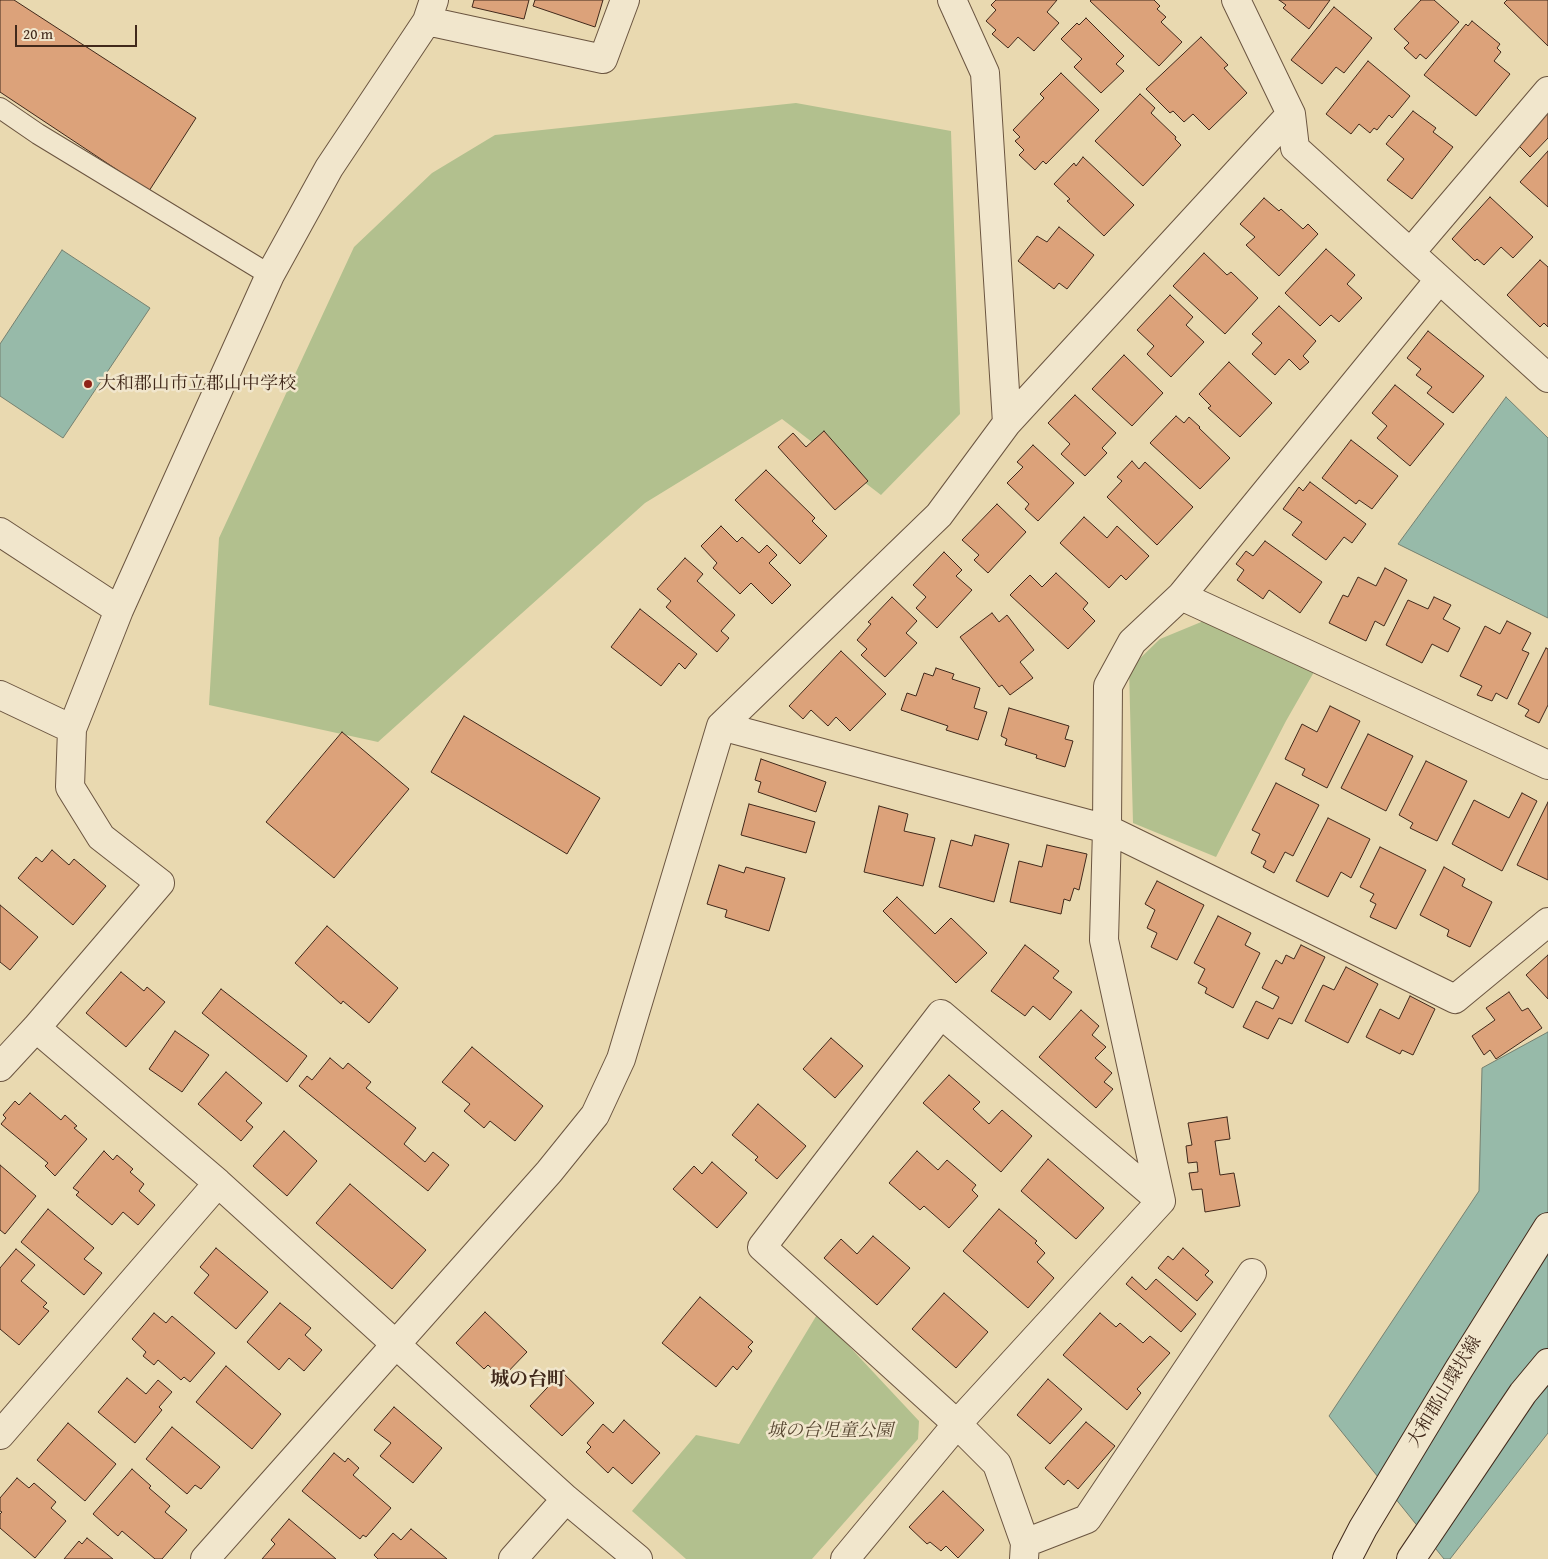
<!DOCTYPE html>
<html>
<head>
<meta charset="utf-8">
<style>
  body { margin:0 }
  #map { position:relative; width:1548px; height:1559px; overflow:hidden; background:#e9d9b0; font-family:"Gentium Book Plus",serif }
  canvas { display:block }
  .scale { position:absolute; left:15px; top:25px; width:122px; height:22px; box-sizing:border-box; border:2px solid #41291b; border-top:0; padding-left:6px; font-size:15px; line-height:18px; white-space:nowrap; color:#41291b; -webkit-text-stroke:4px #f1e6cc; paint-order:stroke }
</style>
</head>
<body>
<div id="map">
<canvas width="1548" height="1559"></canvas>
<div class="scale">20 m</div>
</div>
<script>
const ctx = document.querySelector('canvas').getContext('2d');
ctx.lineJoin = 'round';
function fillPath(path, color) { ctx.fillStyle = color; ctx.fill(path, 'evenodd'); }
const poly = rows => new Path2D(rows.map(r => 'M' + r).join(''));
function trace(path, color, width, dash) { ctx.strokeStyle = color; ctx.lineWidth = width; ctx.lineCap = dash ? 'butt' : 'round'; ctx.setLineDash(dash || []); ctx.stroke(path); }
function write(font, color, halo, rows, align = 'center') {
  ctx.font = font + ' "Gentium Book Plus","Noto Serif JP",serif'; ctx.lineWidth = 5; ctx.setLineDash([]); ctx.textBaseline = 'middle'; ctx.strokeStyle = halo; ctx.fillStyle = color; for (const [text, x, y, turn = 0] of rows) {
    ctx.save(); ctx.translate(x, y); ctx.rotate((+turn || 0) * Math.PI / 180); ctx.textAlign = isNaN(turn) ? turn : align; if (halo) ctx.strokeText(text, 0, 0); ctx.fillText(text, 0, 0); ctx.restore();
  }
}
const green = poly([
  [796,103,951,131,960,414,881,495,782,419,645,503,378,742,209,705,219,538,354,247,432,173,495,135],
  [1206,620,1314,672,1286,721,1216,857,1133,823,1129,669,1160,639],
  [818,1313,919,1421,918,1439,812,1559,686,1559,632,1511,696,1435,739,1444]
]);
const water = poly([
  [62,250,150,308,63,438,0,396,0,344,62,250],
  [1506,397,1548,438,1548,618,1398,544,1506,397],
  [1548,1032,1548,1433,1450,1559,1444,1559,1329,1416,1479,1191,1482,1068,1548,1032]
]);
const building = poly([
  [0,0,14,0,196,118,149,191,0,92,0,0],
  [474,0,529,0,524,19,472,7,474,0],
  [535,0,603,0,595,27,533,6,535,0],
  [996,0,1057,0,1047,12,1059,23,1034,51,1018,37,1008,48,992,34,996,30,986,21,996,10,991,5,996,0],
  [1091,0,1154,0,1160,6,1157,9,1166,17,1161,22,1182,42,1159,66,1090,1,1091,0],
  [1279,0,1330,0,1309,29,1283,8,1286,5,1279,0],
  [1421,0,1434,0,1459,22,1426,59,1420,54,1416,59,1404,48,1409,43,1394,29,1421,0],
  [1507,0,1548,0,1548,46,1504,3,1507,0],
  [1334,7,1372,38,1344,73,1336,67,1322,84,1291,60,1334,7],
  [1086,18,1124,56,1116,64,1124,71,1101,93,1074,67,1082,59,1061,39,1077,23,1079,25,1086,18],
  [1472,21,1500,44,1497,48,1501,52,1494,61,1510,74,1476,116,1424,75,1466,24,1468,26,1472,21],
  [1201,37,1228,65,1224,68,1247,93,1209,130,1193,114,1184,122,1173,111,1170,113,1146,89,1201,37],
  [1368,61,1410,96,1392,118,1389,115,1377,130,1374,128,1370,133,1359,124,1351,134,1326,114,1368,61],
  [1061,73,1099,110,1046,164,1043,161,1035,170,1019,155,1024,150,1015,141,1020,137,1013,130,1044,98,1040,94,1061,73],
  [1140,94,1155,108,1151,113,1176,137,1175,139,1181,145,1143,186,1095,141,1140,94],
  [1548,110,1548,138,1530,157,1516,143,1548,110],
  [1413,111,1436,128,1433,132,1453,147,1412,199,1387,180,1404,159,1386,144,1413,111],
  [1548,151,1548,207,1520,182,1548,151],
  [1083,157,1134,205,1104,236,1067,201,1070,199,1054,184,1074,163,1076,166,1083,157],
  [1490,197,1533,237,1513,258,1501,247,1484,265,1477,259,1475,261,1452,239,1490,197],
  [1264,198,1279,211,1281,209,1303,229,1308,224,1318,234,1279,276,1246,245,1255,237,1240,224,1264,198],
  [1059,227,1094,255,1067,289,1059,283,1054,289,1018,261,1037,236,1047,242,1059,227],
  [1326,249,1355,275,1347,284,1362,298,1339,322,1331,315,1320,326,1285,293,1326,249],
  [1204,253,1227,275,1231,272,1258,298,1225,334,1173,286,1204,253],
  [1540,260,1548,267,1548,327,1544,323,1540,327,1507,295,1540,260],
  [1170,295,1193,317,1186,325,1204,342,1171,377,1147,354,1154,346,1137,330,1170,295],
  [1279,306,1316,341,1303,356,1309,362,1300,370,1289,359,1275,375,1252,354,1262,343,1252,334,1279,306],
  [1428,331,1484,376,1453,413,1427,393,1432,387,1416,375,1421,369,1407,358,1428,331],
  [1124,355,1163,393,1132,426,1092,389,1124,355],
  [1229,362,1272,403,1240,437,1208,408,1211,406,1199,394,1229,362],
  [1395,385,1444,424,1410,466,1377,438,1387,426,1372,413,1395,385],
  [1075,395,1116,433,1102,448,1107,453,1085,476,1061,454,1070,444,1048,423,1075,395],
  [1176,416,1184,423,1189,417,1200,427,1199,428,1230,458,1200,489,1150,443,1176,416],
  [824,431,868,481,835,510,778,447,793,433,806,447,824,431],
  [1351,440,1398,476,1372,509,1359,500,1356,504,1322,478,1351,440],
  [1033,445,1074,483,1038,521,1025,509,1029,504,1007,483,1023,467,1017,462,1033,445],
  [1132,461,1139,469,1145,462,1193,507,1157,545,1107,497,1122,481,1117,477,1132,461],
  [766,470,815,518,812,521,827,536,800,564,735,500,766,470],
  [1310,482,1366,524,1352,543,1344,537,1326,560,1292,535,1302,522,1283,509,1299,487,1303,491,1310,482],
  [997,504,1026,532,988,573,974,560,979,555,962,540,997,504],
  [1084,517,1107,538,1117,526,1149,556,1126,580,1121,575,1109,588,1060,543,1084,517],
  [721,526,737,542,742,537,759,553,767,545,777,555,769,563,791,585,772,604,751,583,740,594,713,568,717,563,701,546,721,526],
  [1265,541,1322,582,1300,613,1269,590,1263,599,1237,580,1244,570,1236,564,1246,551,1253,556,1265,541],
  [944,552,962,570,956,576,972,590,937,628,916,608,926,597,913,585,944,552],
  [685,558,703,574,697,581,735,615,721,631,729,638,717,652,666,607,671,601,657,589,685,558],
  [1385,568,1407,580,1384,626,1375,621,1366,641,1329,623,1343,595,1348,597,1358,577,1376,586,1385,568],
  [1056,573,1088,603,1083,609,1095,621,1068,649,1010,595,1030,575,1042,587,1056,573],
  [892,597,917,621,906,633,917,643,885,677,861,655,867,649,857,640,871,624,868,622,892,597],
  [1434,597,1451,605,1443,619,1460,628,1448,652,1432,644,1422,663,1386,645,1408,600,1428,609,1434,597],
  [640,609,697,654,685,669,679,663,661,686,611,647,640,609],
  [992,613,999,622,1007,615,1034,650,1020,662,1033,678,1010,695,1002,685,999,687,960,637,992,613],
  [1507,621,1531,633,1522,650,1529,653,1507,699,1496,693,1492,701,1477,695,1482,686,1460,676,1485,626,1500,634,1507,621],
  [1546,648,1548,649,1548,705,1539,723,1525,716,1529,710,1518,704,1546,648],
  [841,651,886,694,850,731,836,717,828,726,811,710,803,719,789,706,841,651],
  [936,668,954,674,952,679,980,688,974,708,987,712,978,740,946,730,948,726,901,710,907,693,916,696,924,673,933,676,936,668],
  [1330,706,1360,721,1327,788,1302,775,1305,769,1285,759,1302,724,1317,732,1330,706],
  [1009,708,1069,726,1065,739,1073,741,1065,767,1036,758,1037,755,1005,745,1007,739,1001,736,1009,708],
  [464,716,600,798,567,854,431,772,464,716],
  [342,732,409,789,334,878,266,822,342,732],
  [1368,734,1413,756,1386,811,1341,788,1368,734],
  [761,759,826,782,816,812,758,792,761,782,755,780,761,759],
  [1426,761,1467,781,1437,841,1410,828,1413,823,1399,815,1426,761],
  [1276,783,1319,805,1293,856,1285,852,1274,873,1263,867,1266,861,1251,853,1260,834,1252,830,1276,783],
  [1522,793,1537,801,1502,871,1452,844,1474,800,1509,818,1522,793],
  [1548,802,1548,880,1517,865,1548,802],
  [749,804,815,822,806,853,741,835,749,804],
  [879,806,908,814,904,831,935,838,923,886,864,872,879,806],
  [1328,818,1370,839,1351,878,1341,872,1328,897,1296,881,1328,818],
  [975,835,1009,844,994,902,939,887,951,840,972,846,975,835],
  [1047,845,1087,854,1079,890,1074,888,1070,901,1064,899,1061,914,1010,902,1019,861,1042,867,1047,845],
  [1380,847,1426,870,1396,929,1370,917,1376,904,1370,901,1374,894,1360,887,1380,847],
  [52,850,69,865,74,859,106,886,73,925,18,878,36,857,42,862,52,850],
  [719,865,744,873,746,867,785,878,769,931,725,917,727,910,707,904,719,865],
  [1444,867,1465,879,1462,886,1492,902,1470,947,1447,936,1449,930,1420,915,1444,867],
  [1157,881,1204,905,1177,960,1151,947,1157,933,1147,928,1155,910,1145,904,1157,881],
  [897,897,935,934,951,918,987,953,956,983,883,911,897,897],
  [0,905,38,937,10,970,0,962,0,905],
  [1218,916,1251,933,1245,945,1260,953,1233,1008,1205,993,1207,988,1198,983,1205,969,1194,963,1218,916],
  [327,926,398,988,369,1023,343,1001,341,1004,295,963,327,926],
  [1025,945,1059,971,1053,978,1072,992,1050,1020,1033,1006,1025,1016,991,991,1025,945],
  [1301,945,1325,957,1292,1024,1279,1018,1268,1039,1243,1027,1256,1001,1273,1009,1279,997,1262,988,1276,960,1282,964,1286,955,1294,959,1301,945],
  [1548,955,1548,999,1526,975,1548,955],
  [1346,967,1378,984,1348,1043,1305,1021,1323,985,1334,990,1346,967],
  [121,972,144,991,147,987,165,1002,126,1047,86,1013,121,972],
  [221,989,307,1056,287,1082,202,1013,221,989],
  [1509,992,1522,1011,1528,1008,1542,1028,1496,1059,1490,1050,1484,1055,1472,1036,1495,1020,1486,1008,1509,992],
  [1410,996,1435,1009,1413,1055,1402,1050,1400,1054,1366,1037,1380,1009,1399,1019,1410,996],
  [1081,1010,1099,1026,1092,1035,1106,1047,1095,1058,1112,1073,1104,1082,1113,1089,1096,1108,1039,1057,1081,1010],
  [175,1031,209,1055,182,1092,149,1069,175,1031],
  [831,1038,863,1066,835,1098,803,1069,831,1038],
  [472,1047,543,1106,515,1141,490,1121,484,1128,464,1111,470,1104,442,1082,472,1047],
  [330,1058,343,1069,348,1063,371,1082,366,1088,416,1128,404,1144,425,1162,433,1152,449,1165,428,1191,299,1086,307,1076,312,1080,330,1058],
  [226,1072,262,1103,246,1121,253,1127,241,1141,198,1104,226,1072],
  [949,1075,980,1102,973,1109,989,1124,1002,1110,1032,1136,1001,1172,923,1103,949,1075],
  [30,1093,61,1120,65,1115,77,1126,74,1128,87,1139,55,1176,45,1166,48,1163,1,1124,6,1118,3,1115,15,1101,19,1105,30,1093],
  [758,1104,806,1146,777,1179,755,1160,758,1157,732,1135,758,1104],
  [1227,1117,1230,1139,1215,1141,1220,1175,1234,1173,1240,1206,1205,1212,1202,1189,1192,1190,1189,1173,1198,1172,1197,1162,1188,1163,1186,1146,1192,1145,1188,1123,1227,1117],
  [284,1131,317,1161,287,1196,253,1166,284,1131],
  [104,1151,113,1160,117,1155,133,1169,130,1172,144,1184,139,1191,155,1205,138,1225,123,1212,112,1225,76,1195,79,1192,73,1188,104,1151],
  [917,1151,938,1170,947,1160,976,1185,972,1190,978,1196,949,1228,924,1206,920,1210,889,1183,917,1151],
  [1048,1159,1104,1208,1076,1239,1021,1191,1048,1159],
  [712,1162,747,1193,717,1228,673,1189,694,1166,702,1174,712,1162],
  [0,1165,36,1196,5,1234,0,1230,0,1165],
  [350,1184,426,1250,392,1289,316,1223,350,1184],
  [48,1209,94,1248,84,1259,102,1273,84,1295,21,1242,48,1209],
  [999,1209,1037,1241,1035,1243,1045,1253,1037,1262,1054,1278,1028,1308,963,1251,999,1209],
  [873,1236,910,1268,877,1305,824,1258,841,1239,857,1254,873,1236],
  [216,1248,268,1292,236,1329,194,1293,209,1275,200,1267,216,1248],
  [1183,1248,1209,1271,1205,1275,1213,1282,1197,1301,1158,1268,1168,1256,1173,1260,1183,1248],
  [16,1249,35,1265,21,1281,47,1303,43,1307,49,1311,19,1345,0,1329,0,1268,16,1249],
  [1132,1277,1146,1290,1156,1279,1196,1314,1181,1332,1126,1284,1132,1277],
  [944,1293,988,1332,956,1368,912,1329,944,1293],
  [700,1297,753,1342,748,1347,752,1351,737,1370,733,1366,716,1387,662,1343,700,1297],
  [280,1303,311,1328,305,1335,322,1350,304,1371,289,1358,279,1370,247,1342,280,1303],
  [485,1312,527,1352,502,1378,488,1365,484,1369,456,1343,485,1312],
  [154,1313,166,1323,172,1316,215,1353,190,1382,184,1377,181,1380,158,1360,154,1365,143,1356,146,1352,132,1339,154,1313],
  [1100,1313,1116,1327,1120,1323,1143,1343,1150,1336,1170,1353,1137,1389,1141,1393,1127,1410,1063,1355,1100,1313],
  [226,1366,281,1414,252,1449,196,1402,226,1366],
  [562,1372,594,1403,562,1436,530,1406,562,1372],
  [127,1378,146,1394,158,1380,172,1392,159,1407,162,1410,135,1443,98,1412,127,1378],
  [1048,1379,1082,1409,1050,1444,1017,1415,1048,1379],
  [394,1407,442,1448,413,1483,380,1456,391,1443,374,1430,394,1407],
  [624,1420,660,1453,632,1484,613,1467,608,1473,586,1452,591,1447,587,1443,603,1424,613,1433,624,1420],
  [1086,1422,1115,1446,1078,1489,1068,1480,1064,1485,1045,1468,1086,1422],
  [68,1423,116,1464,85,1501,37,1460,68,1423],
  [172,1427,220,1467,201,1489,195,1485,187,1494,146,1459,172,1427],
  [334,1453,345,1462,348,1458,359,1468,353,1475,391,1508,366,1537,363,1535,360,1539,302,1491,334,1453],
  [132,1469,151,1486,149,1488,170,1506,165,1512,187,1530,162,1559,155,1559,122,1531,118,1536,93,1514,132,1469],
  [17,1478,29,1488,34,1483,56,1502,51,1508,66,1521,35,1558,0,1528,0,1514,2,1512,0,1511,0,1498,17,1478],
  [943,1491,984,1530,958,1558,946,1546,941,1551,930,1542,927,1544,909,1527,943,1491],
  [289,1519,336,1559,262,1559,275,1544,271,1540,289,1519],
  [411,1529,447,1559,378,1559,374,1555,393,1533,401,1540,411,1529],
  [87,1538,113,1559,64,1559,79,1541,82,1544,87,1538]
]);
const service = poly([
  [0,108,38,134,270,275]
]);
const minor = poly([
  [952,0,985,73,1007,423],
  [1236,0,1291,114,1295,148,1548,378],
  [427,21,603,59,625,0],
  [1411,252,1548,91],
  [0,532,119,610],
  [1181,596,1548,765],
  [0,695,72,729],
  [721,726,1107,829,1455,999,1548,922],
  [36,1028,218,1183,566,1499,638,1559],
  [0,1067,36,1028,160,883,101,837,70,787,72,729,119,610,270,275,329,168,427,21,434,0],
  [0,1435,218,1183],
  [1025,1543,1087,1519,1252,1273],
  [205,1559,549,1172,595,1115,621,1059,721,726,939,515,1007,423,1291,114],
  [513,1559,566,1499],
  [845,1559,957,1424,1161,1201,1104,940,1107,829,1108,686,1132,642,1181,596,1439,280],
  [1024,1559,1025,1543,997,1464,957,1424,762,1247,941,1014,1161,1201]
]);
const secondary = poly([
  [1347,1559,1363,1528,1459,1369,1548,1227],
  [1411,1559,1523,1393,1548,1363]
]);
const markers = [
  [88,384,5,"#8f2418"]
];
const poiNames = [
  ["大和郡山市立郡山中学校",98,384]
];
const streetNames = [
  ["大和郡山環状線",1445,1392,-59]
];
const parkNames = [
  ["城の台児童公園",830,1431]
];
const neighbourhoodNames = [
  ["城の台町",528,1380]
];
fillPath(green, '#b2c08e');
fillPath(water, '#97baa9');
trace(water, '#758070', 1);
fillPath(building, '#dca27a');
trace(building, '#41291b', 1);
trace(service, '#6b5540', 22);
trace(minor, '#6b5540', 30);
trace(secondary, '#41291b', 30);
trace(service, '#f1e6cc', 20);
trace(minor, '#f1e6cc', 28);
trace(secondary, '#f1e6cc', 28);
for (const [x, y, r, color] of markers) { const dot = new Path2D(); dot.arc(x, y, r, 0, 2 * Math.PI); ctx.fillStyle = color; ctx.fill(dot); trace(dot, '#f1e6cc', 2); }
write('18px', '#41291b', '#f1e6cc', poiNames, 'left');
write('18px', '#41291b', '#f1e6cc', streetNames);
write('italic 18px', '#584732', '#f1e6cc', parkNames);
write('bold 19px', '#41291b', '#f1e6cc', neighbourhoodNames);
</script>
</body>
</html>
